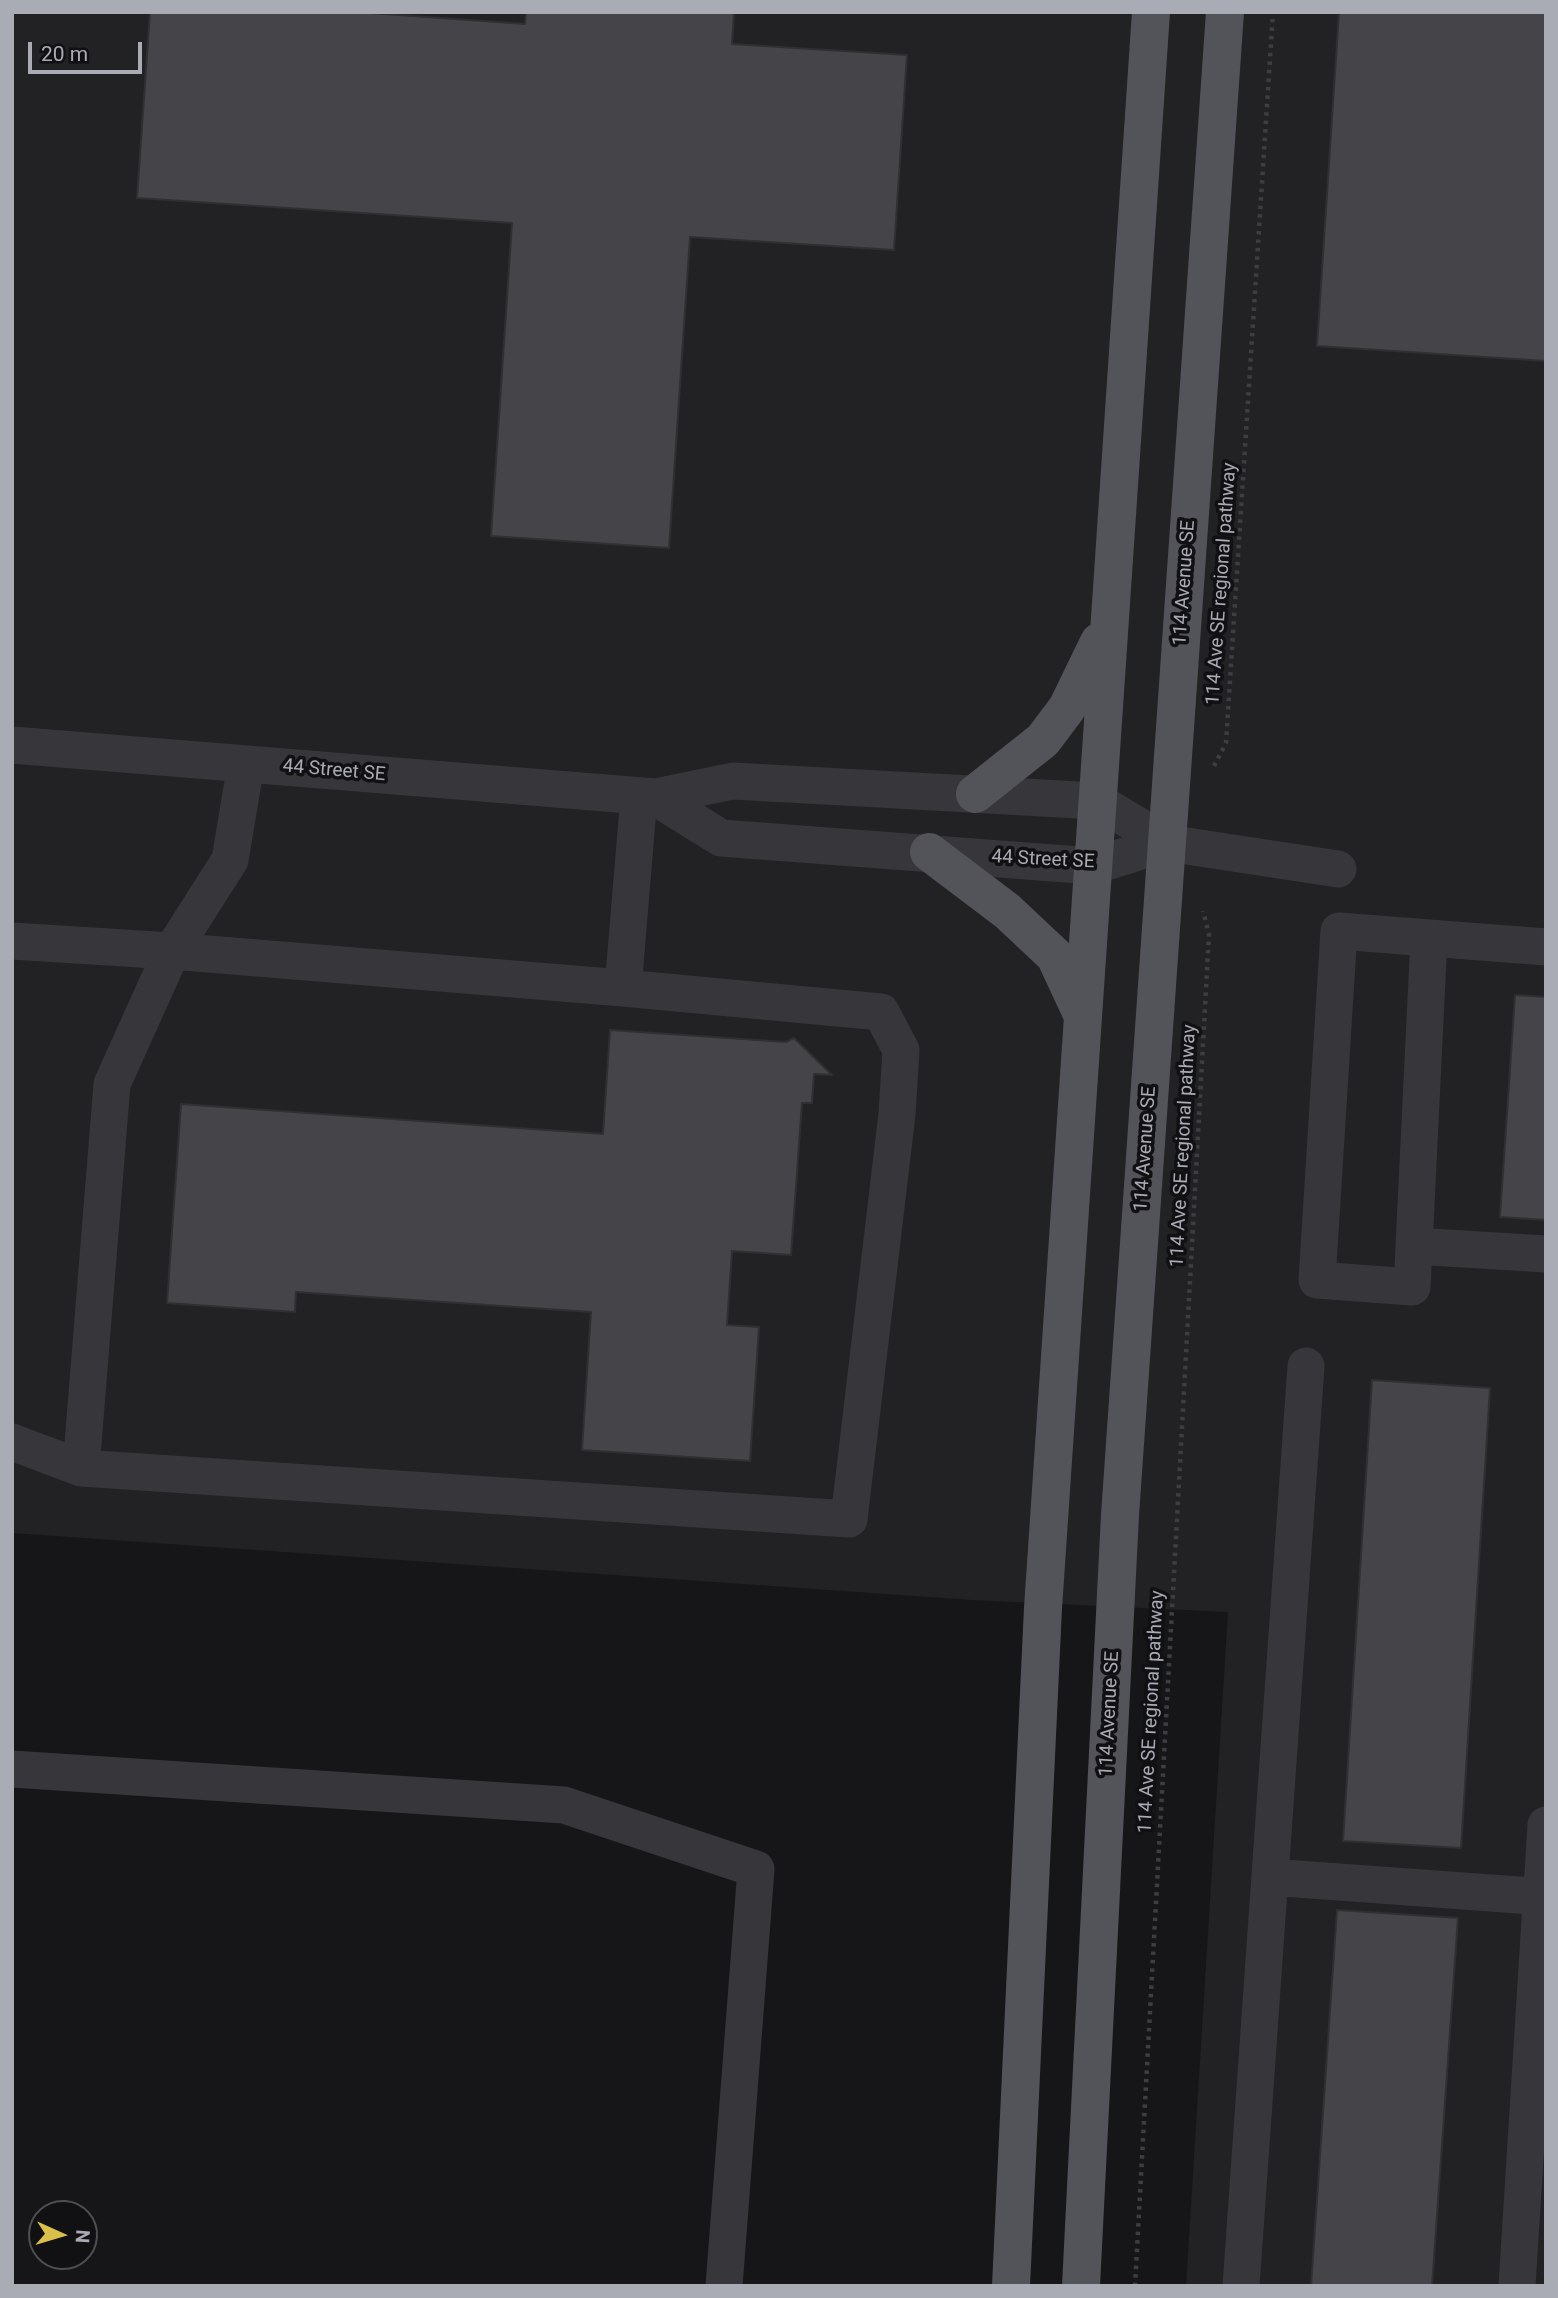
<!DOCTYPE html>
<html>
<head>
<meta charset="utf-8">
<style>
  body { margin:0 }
  #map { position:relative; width:1558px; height:2298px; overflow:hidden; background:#161517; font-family:Roboto,sans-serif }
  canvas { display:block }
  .frame { position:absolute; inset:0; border:14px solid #a9abb5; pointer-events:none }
  .north { position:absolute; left:28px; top:2200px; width:70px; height:70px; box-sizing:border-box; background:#111012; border:2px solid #4e4e53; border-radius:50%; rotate:94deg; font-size:19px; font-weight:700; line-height:28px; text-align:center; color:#a9abb5 }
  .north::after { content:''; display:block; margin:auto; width:24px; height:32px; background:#dac04a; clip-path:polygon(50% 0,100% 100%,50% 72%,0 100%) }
  .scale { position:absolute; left:28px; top:42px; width:114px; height:32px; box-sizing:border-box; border:4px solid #a9abb5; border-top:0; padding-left:9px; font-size:21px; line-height:24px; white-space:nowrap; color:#a9abb5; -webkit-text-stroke:5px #111012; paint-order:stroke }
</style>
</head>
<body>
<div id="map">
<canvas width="1558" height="2298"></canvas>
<div class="frame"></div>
<div class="north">N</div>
<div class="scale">20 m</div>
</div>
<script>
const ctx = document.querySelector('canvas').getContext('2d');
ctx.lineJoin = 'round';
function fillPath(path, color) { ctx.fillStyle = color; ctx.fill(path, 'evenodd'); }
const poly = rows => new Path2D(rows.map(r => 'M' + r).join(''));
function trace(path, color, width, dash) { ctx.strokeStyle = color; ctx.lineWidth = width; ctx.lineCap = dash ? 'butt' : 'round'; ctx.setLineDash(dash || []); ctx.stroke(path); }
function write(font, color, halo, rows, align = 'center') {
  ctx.font = font + ' Roboto,sans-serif'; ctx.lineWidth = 7; ctx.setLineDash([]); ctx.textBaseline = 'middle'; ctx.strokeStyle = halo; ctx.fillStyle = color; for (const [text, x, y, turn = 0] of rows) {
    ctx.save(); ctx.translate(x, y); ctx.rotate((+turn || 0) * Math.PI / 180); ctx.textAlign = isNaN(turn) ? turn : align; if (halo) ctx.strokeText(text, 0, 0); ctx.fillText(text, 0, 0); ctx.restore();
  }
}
const built = poly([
  [12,12,1546,12,1546,2286,1186,2286,1228,1612,972,1600,12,1533]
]);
const building = poly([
  [150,12,356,12,525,24,526,12,734,12,732,44,907,55,894,250,690,237,669,548,491,536,512,223,137,198,150,12],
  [1339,12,1546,12,1546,361,1317,346,1339,12],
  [1515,995,1546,997,1546,1220,1500,1217,1515,995],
  [610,1030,786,1042,794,1038,832,1075,814,1074,812,1103,802,1103,791,1255,732,1251,727,1325,759,1327,750,1461,582,1450,591,1312,296,1292,295,1312,167,1303,181,1104,603,1134,610,1030],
  [1372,1380,1490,1388,1461,1848,1343,1841,1372,1380],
  [1337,1910,1458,1918,1432,2286,1311,2286,1337,1910]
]);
const path = poly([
  [1214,766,1226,743,1273,12],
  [1135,2286,1209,934,1203,911]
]);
const minor = poly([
  [12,745,655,797,733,781,1097,801,1167,843,1338,869],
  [246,764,230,860,172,951,112,1084,81,1468,849,1519,897,1114,901,1050,881,1012,623,988,639,796],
  [655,797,721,838,1093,866,1167,843],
  [1339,931,1429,938,1412,1287,1317,1280,1339,931],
  [1429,938,1546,947],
  [12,941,172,951,623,988],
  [1414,1246,1546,1254],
  [12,1442,81,1468],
  [12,1769,564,1805,756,1869,724,2286],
  [1270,1877,1546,1897],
  [1241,2286,1306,1366],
  [1517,2286,1546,1825]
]);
const major = poly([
  [975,794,1043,740,1067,708,1099,642],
  [929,852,1007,911,1055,956,1081,1012],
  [1011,2286,1043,1608,1151,12],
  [1081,2286,1120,1515,1225,12]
]);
const streetNames = [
  ["114 Avenue SE",1185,583,-86],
  ["114 Ave SE regional pathway",1222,584,-86],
  ["44 Street SE",334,771,5],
  ["44 Street SE",1043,860,3],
  ["114 Ave SE regional pathway",1184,1146,-87],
  ["114 Avenue SE",1146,1149,-86],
  ["114 Ave SE regional pathway",1152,1712,-87],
  ["114 Avenue SE",1110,1714,-87]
];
fillPath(built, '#222124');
fillPath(building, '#454549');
trace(building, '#303033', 2);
trace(path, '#3d3e42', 4.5, [3.5, 5]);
trace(minor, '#37373b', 37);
trace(major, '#53545a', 38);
write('19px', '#a9abb5', '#111012', streetNames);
</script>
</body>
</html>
